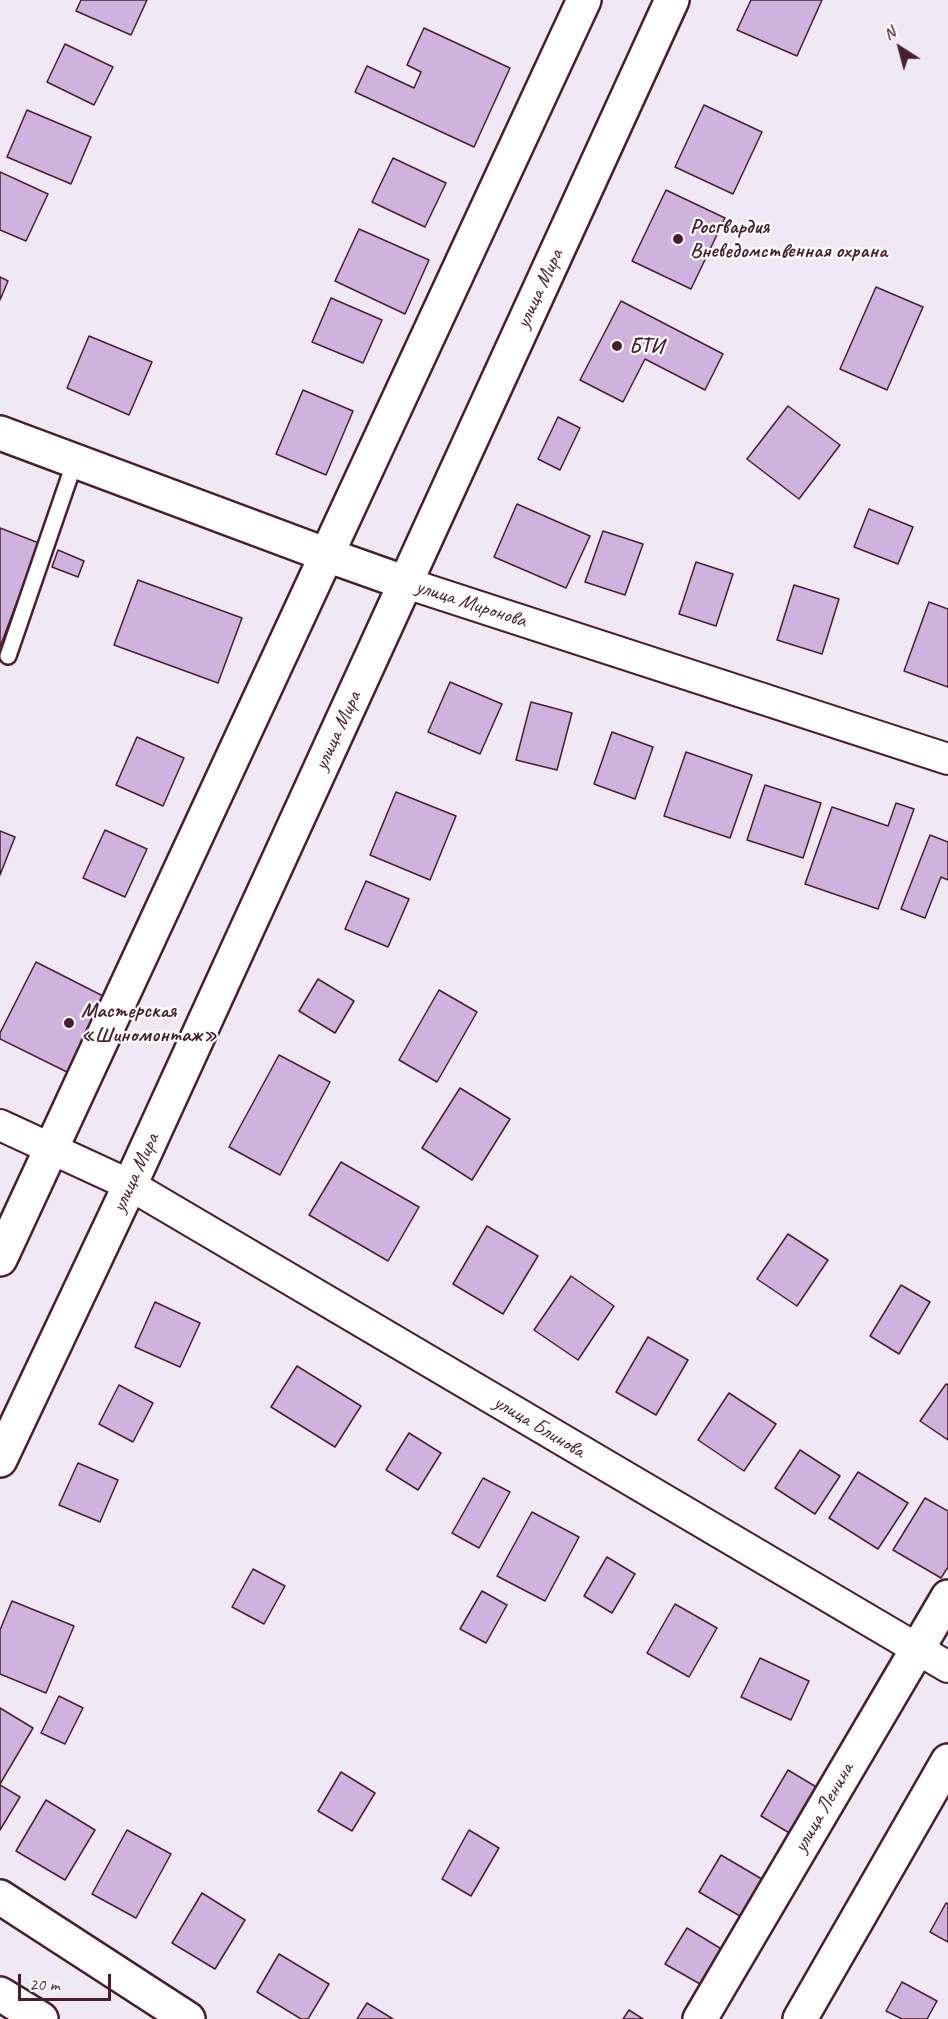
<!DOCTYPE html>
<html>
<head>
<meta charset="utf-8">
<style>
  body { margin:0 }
  #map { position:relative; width:948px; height:2019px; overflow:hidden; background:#f1e8f5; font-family:Caveat,sans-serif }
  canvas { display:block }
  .north { position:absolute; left:870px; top:18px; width:60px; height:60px; -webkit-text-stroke:4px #fff; paint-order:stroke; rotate:324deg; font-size:16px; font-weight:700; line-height:24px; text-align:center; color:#4a1f2b }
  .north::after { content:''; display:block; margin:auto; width:21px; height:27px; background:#4a1f2b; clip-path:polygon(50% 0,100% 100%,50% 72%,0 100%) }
  .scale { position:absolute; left:18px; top:1974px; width:93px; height:27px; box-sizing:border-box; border:3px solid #4a1f2b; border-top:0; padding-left:8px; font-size:18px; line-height:21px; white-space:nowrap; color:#4a1f2b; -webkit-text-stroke:4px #fff; paint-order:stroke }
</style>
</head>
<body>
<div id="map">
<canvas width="948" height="2019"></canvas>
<div class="north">N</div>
<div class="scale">20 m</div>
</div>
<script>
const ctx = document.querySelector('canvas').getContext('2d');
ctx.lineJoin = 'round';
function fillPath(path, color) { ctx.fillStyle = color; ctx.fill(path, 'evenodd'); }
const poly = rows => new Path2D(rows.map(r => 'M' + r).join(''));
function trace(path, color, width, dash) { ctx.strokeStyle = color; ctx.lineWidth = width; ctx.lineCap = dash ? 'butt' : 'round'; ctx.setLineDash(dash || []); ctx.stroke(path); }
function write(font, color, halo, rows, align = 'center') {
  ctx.font = font + ' Caveat,sans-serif'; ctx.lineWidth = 4.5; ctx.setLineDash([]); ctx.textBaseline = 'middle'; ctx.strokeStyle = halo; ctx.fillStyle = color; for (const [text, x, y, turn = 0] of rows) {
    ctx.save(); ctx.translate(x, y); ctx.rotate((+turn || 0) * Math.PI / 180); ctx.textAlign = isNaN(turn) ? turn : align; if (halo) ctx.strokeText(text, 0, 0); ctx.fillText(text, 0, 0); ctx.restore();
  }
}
const building = poly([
  [81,0,147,0,131,35,76,11,81,0],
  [751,0,822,0,797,56,737,30,751,0],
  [424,28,510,68,474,147,355,92,367,66,414,88,421,72,407,65,424,28],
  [65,44,113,67,94,105,47,82,65,44],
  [704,105,762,132,733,194,675,167,704,105],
  [27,110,91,137,71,184,7,157,27,110],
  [393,158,446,183,425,227,372,202,393,158],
  [0,172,48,194,26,241,0,230,0,172],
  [666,190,725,218,691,289,632,261,666,190],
  [359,229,429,260,405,314,335,281,359,229],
  [0,277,8,281,0,300,0,277],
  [876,287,923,307,887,390,840,369,876,287],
  [331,298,382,320,363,363,312,342,331,298],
  [621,301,723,354,705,390,645,359,623,402,580,380,621,301],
  [89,336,152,362,129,415,67,388,89,336],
  [303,390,353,411,326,475,276,454,303,390],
  [788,406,840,445,799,499,747,459,788,406],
  [558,417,580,428,560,470,538,459,558,417],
  [517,504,590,536,566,588,494,557,517,504],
  [869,509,913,527,898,564,854,547,869,509],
  [0,528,39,543,0,647,0,528],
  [603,531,643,544,625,595,585,582,603,531],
  [58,550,84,561,78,577,52,567,58,550],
  [696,562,733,574,716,626,679,614,696,562],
  [138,580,242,618,218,683,114,645,138,580],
  [794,585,839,599,822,654,777,640,794,585],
  [929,602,948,609,948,687,904,671,929,602],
  [450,682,502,704,480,754,428,732,450,682],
  [531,702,572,713,557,770,516,760,531,702],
  [612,732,653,747,635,799,594,784,612,732],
  [137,737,184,758,163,806,116,785,137,737],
  [686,752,752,775,730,838,664,816,686,752],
  [765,785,821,803,803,858,747,840,765,785],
  [396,792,456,816,430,880,370,855,396,792],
  [896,803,914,809,878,909,805,884,832,807,888,826,896,803],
  [105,830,147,849,125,897,83,878,105,830],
  [0,831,15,837,0,875,0,831],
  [930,835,948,842,948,880,941,877,925,918,901,909,930,835],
  [366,881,409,899,388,947,345,929,366,881],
  [36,962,107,998,69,1073,0,1039,0,1033,36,962],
  [318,979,354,1001,335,1033,299,1011,318,979],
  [439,990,477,1012,437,1082,399,1060,439,990],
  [279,1055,330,1082,280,1175,229,1147,279,1055],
  [460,1088,510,1119,472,1180,422,1148,460,1088],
  [341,1162,419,1207,388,1261,309,1215,341,1162],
  [487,1226,538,1256,503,1314,453,1284,487,1226],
  [788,1234,828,1260,797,1306,757,1279,788,1234],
  [571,1276,614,1306,578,1360,534,1330,571,1276],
  [901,1285,930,1302,899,1354,870,1336,901,1285],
  [155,1302,200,1323,180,1367,135,1347,155,1302],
  [648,1337,688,1360,656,1415,616,1392,648,1337],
  [297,1366,361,1406,335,1447,271,1407,297,1366],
  [946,1384,948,1385,948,1440,920,1421,946,1384],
  [119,1385,153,1403,133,1442,99,1424,119,1385],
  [729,1393,776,1424,744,1471,698,1440,729,1393],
  [409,1433,441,1453,418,1490,386,1470,409,1433],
  [800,1450,840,1476,815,1514,775,1488,800,1450],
  [78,1463,118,1480,100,1522,59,1505,78,1463],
  [858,1472,908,1503,878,1549,829,1518,858,1472],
  [483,1478,510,1492,479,1548,452,1533,483,1478],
  [925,1498,948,1511,948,1567,941,1578,893,1550,925,1498],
  [532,1512,579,1537,545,1601,497,1576,532,1512],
  [607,1557,635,1574,612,1613,584,1596,607,1557],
  [253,1569,285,1586,264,1624,232,1607,253,1569],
  [482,1591,507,1605,486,1643,460,1629,482,1591],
  [12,1601,74,1626,46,1693,0,1674,0,1630,12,1601],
  [675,1604,717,1628,689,1677,647,1653,675,1604],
  [760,1658,809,1681,791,1720,741,1697,760,1658],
  [59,1696,83,1708,65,1744,41,1733,59,1696],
  [0,1708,33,1728,0,1784,0,1708],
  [788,1770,823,1791,796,1837,761,1816,788,1770],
  [341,1772,375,1793,352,1831,318,1811,341,1772],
  [0,1785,20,1797,0,1830,0,1785],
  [46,1800,95,1830,65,1880,16,1851,46,1800],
  [127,1830,171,1854,136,1918,92,1894,127,1830],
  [469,1830,499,1848,471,1896,442,1879,469,1830],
  [721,1855,772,1885,750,1922,699,1892,721,1855],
  [202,1893,245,1920,215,1969,172,1943,202,1893],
  [946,1903,948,1904,948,1942,930,1932,946,1903],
  [687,1928,728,1953,707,1988,665,1964,687,1928],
  [279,1954,329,1984,308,2019,301,2019,257,1992,279,1954],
  [902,1982,937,2001,927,2019,902,2019,886,2011,902,1982],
  [367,2003,393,2019,357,2019,367,2003],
  [629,2010,643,2019,623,2019,629,2010]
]);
const lane = poly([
  [8,656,75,461]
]);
const street = poly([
  [406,583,948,759],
  [0,1125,130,1185,948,1667]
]);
const secondary = poly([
  [0,433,327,555,406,583],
  [0,1259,584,0],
  [0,1460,130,1185,672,0],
  [0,1897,188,2019],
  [0,1994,41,2019],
  [700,2019,948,1597],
  [800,2019,948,1761]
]);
const markers = [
  [678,239,6,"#4a1f2b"],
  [617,346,6,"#4a1f2b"],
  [69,1023,6,"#4a1f2b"]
];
const poiNames = [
  ["Росгвардия",690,227],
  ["Вневедомственная охрана",690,251],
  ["БТИ",629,346],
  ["Мастерская",81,1011],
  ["«Шиномонтаж»",81,1035]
];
const streetNames = [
  ["улица Мира",540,289,-65],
  ["улица Миронова",471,604,18],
  ["улица Мира",338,731,-65],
  ["улица Мира",136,1173,-65],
  ["улица Блинова",539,1427,31],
  ["улица Ленина",824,1808,-60]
];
fillPath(building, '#d0b2df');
trace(building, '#4a1f2b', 1.5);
trace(lane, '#4a1f2b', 20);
trace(street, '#4a1f2b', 34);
trace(secondary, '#4a1f2b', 38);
trace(lane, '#fff', 15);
trace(street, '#fff', 30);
trace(secondary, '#fff', 33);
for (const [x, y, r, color] of markers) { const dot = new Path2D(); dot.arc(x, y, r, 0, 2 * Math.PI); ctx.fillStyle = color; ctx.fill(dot); trace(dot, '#fff', 2); }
write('bold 21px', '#4a1f2b', '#fff', poiNames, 'left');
write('21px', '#4a1f2b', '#fff', streetNames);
</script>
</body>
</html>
